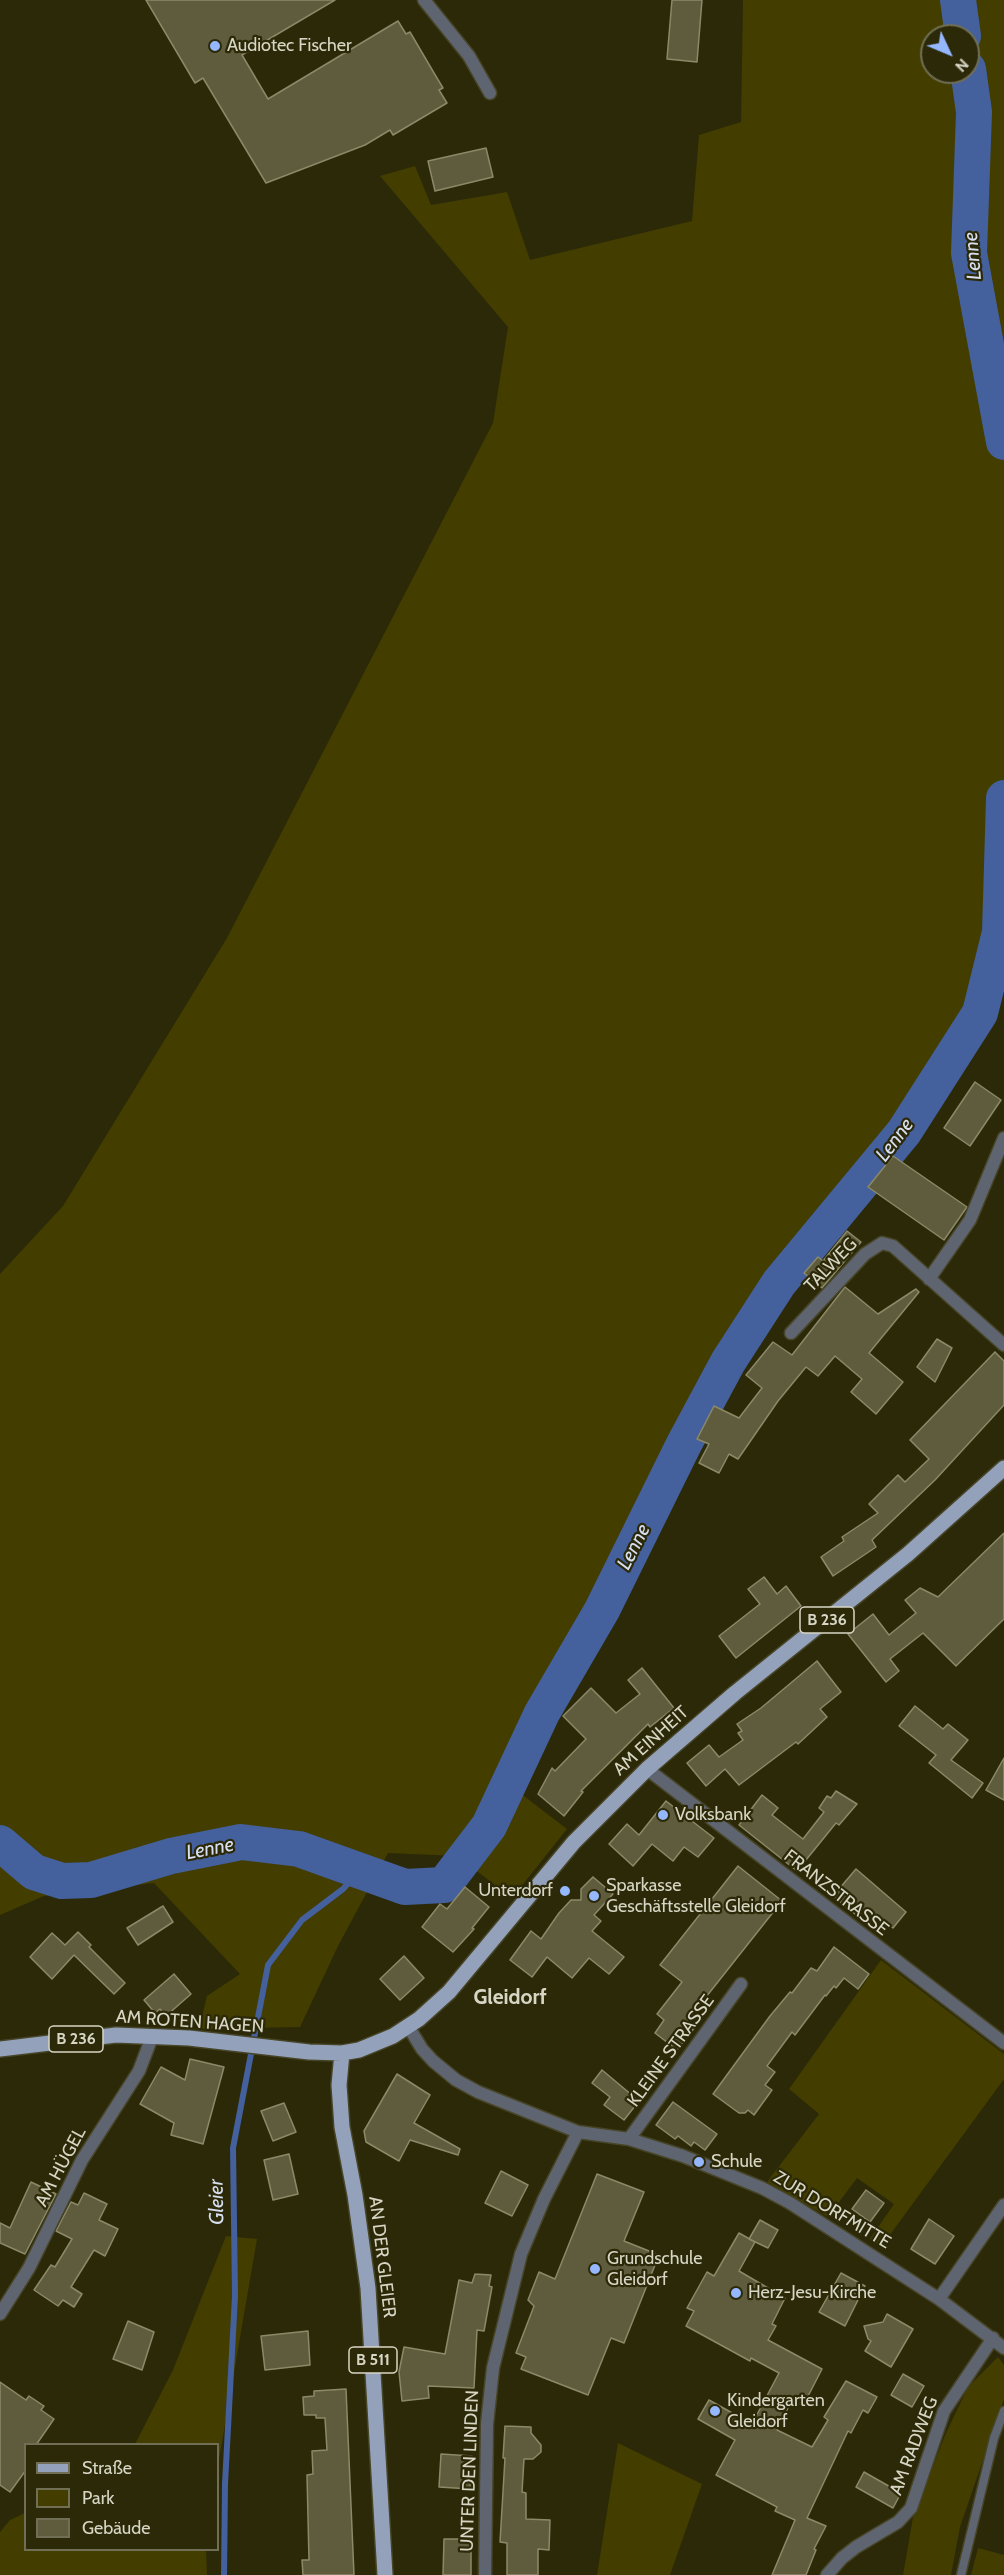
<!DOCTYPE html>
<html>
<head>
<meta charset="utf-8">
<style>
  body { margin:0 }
  #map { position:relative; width:1004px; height:2575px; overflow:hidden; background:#2c2909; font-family:Cabin,sans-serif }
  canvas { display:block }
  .legend { position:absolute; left:24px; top:2443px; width:195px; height:108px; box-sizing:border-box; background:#2c2909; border:2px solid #706e54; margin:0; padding:8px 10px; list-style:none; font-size:18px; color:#d7d6c4 }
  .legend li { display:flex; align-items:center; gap:12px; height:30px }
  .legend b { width:30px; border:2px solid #706e54 }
  .north { position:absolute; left:920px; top:24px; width:60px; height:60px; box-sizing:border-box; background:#2c2909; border:2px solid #706e54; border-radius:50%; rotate:134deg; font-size:16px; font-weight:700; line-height:24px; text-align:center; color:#d7d6c4 }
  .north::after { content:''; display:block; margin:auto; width:21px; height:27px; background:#95b7fd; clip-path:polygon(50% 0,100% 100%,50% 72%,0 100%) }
</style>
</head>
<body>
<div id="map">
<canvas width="1004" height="2575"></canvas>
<ul class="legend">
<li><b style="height:8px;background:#94a1bb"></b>Straße</li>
<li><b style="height:16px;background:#433d00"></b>Park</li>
<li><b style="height:16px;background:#5e5c3c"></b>Gebäude</li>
</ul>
<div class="north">N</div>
</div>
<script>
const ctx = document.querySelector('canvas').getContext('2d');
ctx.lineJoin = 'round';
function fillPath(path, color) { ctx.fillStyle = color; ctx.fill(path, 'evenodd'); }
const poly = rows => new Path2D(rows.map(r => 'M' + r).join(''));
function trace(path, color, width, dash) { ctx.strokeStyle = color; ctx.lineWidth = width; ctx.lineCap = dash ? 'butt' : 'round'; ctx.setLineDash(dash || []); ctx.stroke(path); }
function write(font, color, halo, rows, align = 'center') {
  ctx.font = font + ' Cabin,sans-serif'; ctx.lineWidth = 4.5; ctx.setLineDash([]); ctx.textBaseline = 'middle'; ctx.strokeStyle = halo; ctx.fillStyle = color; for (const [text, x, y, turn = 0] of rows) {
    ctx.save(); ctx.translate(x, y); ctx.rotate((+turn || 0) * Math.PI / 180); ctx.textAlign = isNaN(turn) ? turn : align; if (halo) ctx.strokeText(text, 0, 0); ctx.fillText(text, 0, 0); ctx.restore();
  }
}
const green = poly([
  [743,0,1004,0,1004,967,991,1019,939,1090,756,1290,660,1465,610,1590,494,1773,567,1829,512,1898,457,1856,388,1853,338,1946,300,2027,199,2029,207,1996,240,1974,154,1883,44,1896,0,1915,0,1274,63,1206,227,938,493,423,508,327,380,176,415,166,431,205,507,192,530,260,692,221,699,135,741,122],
  [932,36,968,36,968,72,932,72],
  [881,1960,1004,2054,1004,2079,881,2247,870,2239,894,2204,857,2178,828,2217,767,2182,819,2114,789,2089],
  [226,2236,257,2239,218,2465,218,2444,135,2444,173,2370],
  [998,2357,1004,2365,1004,2399,960,2527,951,2575,903,2575,913,2517,946,2433,968,2387],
  [618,2443,702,2484,670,2575,597,2575],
  [25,2513,26,2550,206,2550,207,2575,0,2575,0,2532,10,2520],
  [978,2548,1004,2555,1004,2575,971,2575]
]);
const stream = poly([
  [224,2575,225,2484,235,2296,233,2148,268,1965,302,1920,343,1889,360,1870]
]);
const river = poly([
  [958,0,963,36],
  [968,69,974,112,969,253,1004,442],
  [0,1843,34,1872,62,1881,91,1880,171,1856,241,1842,299,1849,405,1887,444,1885,489,1826,542,1713,602,1610,684,1444,728,1362,779,1283,904,1132,980,1013,1000,932,1004,798]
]);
const building = poly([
  [146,0,335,0,242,55,268,99,398,21,406,34,410,32,434,73,443,88,439,90,447,103,393,135,390,130,365,145,266,183,203,78,195,83,146,0],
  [672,0,702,0,697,62,667,59,672,0],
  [486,148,493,177,435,191,428,161,486,148],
  [975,1082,1001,1100,970,1146,944,1128,975,1082],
  [893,1156,967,1207,944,1240,868,1187,893,1156],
  [847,1231,861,1242,822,1288,804,1273,818,1257,823,1261,847,1231],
  [845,1287,878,1314,916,1289,919,1292,869,1353,903,1382,876,1414,851,1392,862,1379,835,1356,818,1376,806,1367,778,1401,738,1459,729,1454,719,1473,699,1463,709,1444,697,1439,714,1406,739,1418,762,1388,746,1375,773,1342,792,1355,845,1287],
  [937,1339,952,1348,935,1382,917,1367,937,1339],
  [995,1352,1004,1361,1004,1405,935,1480,872,1540,876,1547,833,1576,821,1557,844,1541,842,1537,878,1513,869,1504,898,1475,905,1482,929,1459,910,1440,995,1352],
  [1004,1533,1004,1619,956,1666,923,1633,890,1659,899,1671,886,1682,848,1634,873,1614,889,1635,916,1613,905,1600,920,1588,938,1597,1004,1533],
  [764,1577,777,1594,786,1586,801,1606,736,1658,719,1636,760,1604,748,1589,764,1577],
  [817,1661,841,1692,820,1709,827,1717,798,1744,796,1742,739,1785,725,1769,706,1786,687,1763,709,1745,719,1757,743,1740,738,1733,742,1731,737,1724,761,1708,817,1661],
  [642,1668,674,1708,650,1727,648,1724,581,1791,583,1792,564,1816,538,1794,552,1768,555,1771,586,1739,563,1716,591,1688,616,1713,640,1694,628,1680,642,1668],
  [915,1706,943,1729,948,1724,968,1740,951,1760,983,1783,972,1798,929,1763,936,1755,899,1726,915,1706],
  [1004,1758,1004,1800,986,1790,1004,1758],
  [836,1791,857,1804,839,1825,836,1823,797,1871,739,1825,762,1795,778,1808,772,1815,803,1839,824,1812,819,1808,827,1796,831,1798,836,1791],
  [666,1801,714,1838,698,1857,684,1847,673,1861,652,1844,633,1866,609,1844,627,1824,639,1835,666,1801],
  [738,1866,782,1901,687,2021,695,2027,677,2050,655,2033,664,2020,657,2014,682,1982,660,1965,738,1866],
  [856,1869,906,1912,893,1928,889,1925,884,1932,874,1924,872,1928,833,1896,856,1869],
  [593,1877,613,1894,594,1915,601,1921,592,1931,624,1957,609,1974,589,1958,572,1978,547,1957,532,1977,510,1960,531,1931,541,1939,559,1913,571,1900,581,1900,581,1889,593,1877],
  [465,1887,489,1907,472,1928,474,1929,453,1952,422,1927,440,1904,447,1909,465,1887],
  [163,1906,173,1922,138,1945,127,1928,163,1906],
  [78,1932,91,1945,89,1947,125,1983,114,1994,74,1955,52,1979,30,1957,52,1933,65,1945,78,1932],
  [834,1947,869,1974,858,1989,844,1978,836,1988,834,1986,826,1996,825,1995,795,2035,792,2032,767,2066,775,2072,765,2085,772,2090,754,2115,748,2110,745,2113,739,2113,713,2094,770,2016,790,1992,792,1993,811,1968,817,1971,834,1947],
  [404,1956,424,1978,400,2000,380,1979,404,1956],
  [174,1974,191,1994,166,2016,160,2009,155,2013,144,2000,174,1974],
  [190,2059,224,2067,203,2144,171,2135,174,2123,140,2104,161,2067,185,2080,190,2059],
  [602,2070,639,2101,624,2120,604,2105,610,2097,592,2083,602,2070],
  [397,2074,430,2095,414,2123,460,2149,458,2155,410,2140,399,2161,366,2142,364,2131,397,2074],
  [673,2102,717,2134,705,2150,694,2142,691,2146,678,2136,675,2139,656,2125,673,2102],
  [284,2103,296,2132,273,2141,261,2111,284,2103],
  [289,2154,298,2194,273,2200,264,2160,289,2154],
  [501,2171,528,2185,512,2216,485,2203,501,2171],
  [597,2174,644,2192,624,2241,659,2255,624,2343,611,2338,588,2395,521,2369,526,2357,516,2353,534,2306,528,2300,539,2272,555,2279,597,2174],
  [31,2182,56,2194,25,2254,0,2243,0,2223,10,2228,31,2182],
  [866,2190,884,2203,870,2222,852,2209,866,2190],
  [84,2193,107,2204,99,2220,118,2229,105,2256,94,2250,71,2287,82,2294,74,2307,63,2300,58,2306,34,2290,51,2265,55,2267,72,2239,56,2231,71,2202,78,2205,84,2193],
  [929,2219,954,2236,935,2264,911,2249,929,2219],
  [760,2220,778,2230,768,2248,749,2239,760,2220],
  [739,2233,755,2242,739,2271,785,2298,772,2324,776,2326,768,2340,822,2369,803,2406,792,2400,777,2430,812,2447,828,2420,824,2417,846,2381,877,2397,868,2413,863,2410,851,2433,848,2431,807,2518,826,2526,814,2549,816,2550,806,2575,772,2575,795,2520,775,2511,777,2507,716,2475,735,2440,698,2419,709,2400,752,2424,779,2373,751,2358,750,2361,686,2326,694,2311,687,2308,707,2272,714,2276,739,2233],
  [841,2273,865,2286,845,2326,819,2312,841,2273],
  [475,2274,491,2275,489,2286,492,2287,484,2331,477,2330,474,2388,428,2386,429,2398,402,2401,399,2372,404,2347,445,2354,459,2280,472,2283,475,2274],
  [887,2314,913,2329,891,2367,865,2351,871,2341,868,2339,864,2326,883,2322,887,2314],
  [128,2321,154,2332,142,2370,113,2359,128,2321],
  [308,2331,310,2365,265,2370,261,2336,308,2331],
  [903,2374,924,2386,912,2407,891,2395,903,2374],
  [0,2382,26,2400,29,2396,44,2406,41,2410,54,2419,36,2445,26,2445,26,2470,10,2492,0,2485,0,2382],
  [346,2389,354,2575,303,2575,302,2560,309,2560,307,2475,313,2474,312,2451,327,2450,325,2418,316,2418,316,2415,304,2415,303,2397,314,2396,314,2391,346,2389],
  [505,2426,531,2427,531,2433,541,2445,541,2452,533,2459,524,2459,522,2492,526,2493,526,2519,550,2520,549,2550,538,2549,538,2575,507,2575,507,2543,500,2542,505,2458,503,2458,505,2426],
  [441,2454,472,2456,470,2489,439,2487,441,2454],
  [864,2472,901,2493,893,2508,856,2487,864,2472],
  [444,2539,471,2539,471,2575,443,2575,444,2539]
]);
const lane = poly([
  [961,2575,994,2438,1004,2411]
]);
const street = poly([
  [424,0,469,56,490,93],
  [929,1279,970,1220,1004,1138],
  [791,1333,865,1254,882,1243,893,1246,1004,1345],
  [647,1769,1004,2043],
  [408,2026,422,2049,433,2061,456,2080,478,2092,578,2132,629,2139,683,2156,762,2188,790,2203,939,2299,1004,2348],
  [629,2139,741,1984],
  [939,2299,1004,2205],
  [0,2314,29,2268,82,2160,139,2071,152,2037],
  [485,2575,487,2424,493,2368,521,2254,544,2199,578,2132],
  [827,2575,842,2558,856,2547,898,2522,911,2508,944,2411,993,2338]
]);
const primary = poly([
  [0,2049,116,2035,189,2038,309,2052,342,2053,359,2050,393,2036,419,2019,449,1992,574,1842,647,1769,735,1693,908,1554,1004,1468],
  [342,2053,339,2085,342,2127,355,2195,368,2288,385,2575]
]);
const markers = [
  [215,46,6,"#95b7fd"],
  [663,1815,6,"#95b7fd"],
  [565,1891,6,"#95b7fd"],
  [594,1896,6,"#95b7fd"],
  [699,2162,6,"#95b7fd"],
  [595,2269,6,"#95b7fd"],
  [736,2293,6,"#95b7fd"],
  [715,2411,6,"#95b7fd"]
];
const shields = [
  [827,1620,54],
  [76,2039,54],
  [373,2360,48]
];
const shieldNames = [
  ["B 236",827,1620],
  ["B 236",76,2039],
  ["B 511",373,2360]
];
const poiNames = [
  ["Audiotec Fischer",227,46],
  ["Volksbank",675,1815],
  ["Sparkasse",606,1886],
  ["Geschäftsstelle Gleidorf",606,1907],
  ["Unterdorf",553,1891,"right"],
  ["Schule",711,2162],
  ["Grundschule",607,2259],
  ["Gleidorf",607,2280],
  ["Herz-Jesu-Kirche",748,2293],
  ["Kindergarten",727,2401],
  ["Gleidorf",727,2422]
];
const streetNames = [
  ["TALWEG",831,1265,-46],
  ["AM EINHEIT",651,1741,-42],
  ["FRANZSTRASSE",836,1893,38],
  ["AM ROTEN HAGEN",190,2022,4],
  ["KLEINE STRASSE",671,2051,-54],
  ["AM HÜGEL",61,2167,-62],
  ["ZUR DORFMITTE",832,2210,31],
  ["AN DER GLEIER",382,2257,83],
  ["AM RADWEG",914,2446,-69],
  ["UNTER DEN LINDEN",470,2471,-88]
];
const waterNames = [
  ["Lenne",973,256,-95],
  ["Lenne",895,1140,-53],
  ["Lenne",634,1547,-63],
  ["Lenne",210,1849,-11],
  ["Gleier",217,2202,-91]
];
const quarterNames = [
  ["Gleidorf",510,1998]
];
fillPath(green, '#433d00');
trace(stream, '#44609d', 6);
trace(river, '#44609d', 36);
fillPath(building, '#5e5c3c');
trace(building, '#8c8968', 1.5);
trace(lane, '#474527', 11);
trace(street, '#474527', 15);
trace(primary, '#474527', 18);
trace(lane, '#5e6571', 8);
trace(street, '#5e6571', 12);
trace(primary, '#94a1bb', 15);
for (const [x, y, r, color] of markers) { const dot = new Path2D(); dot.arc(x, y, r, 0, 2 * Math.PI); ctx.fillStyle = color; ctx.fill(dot); trace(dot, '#2c2909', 2); }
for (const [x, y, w] of shields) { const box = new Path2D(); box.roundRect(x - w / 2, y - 13, w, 26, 4.5); ctx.fillStyle = '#2c2909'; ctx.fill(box); trace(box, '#d7d6c4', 1.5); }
write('bold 16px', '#d7d6c4', null, shieldNames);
write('18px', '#d7d6c4', '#2c2909', poiNames, 'left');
write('18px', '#d7d6c4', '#2c2909', streetNames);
write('italic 20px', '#d7e0f2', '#2c2909', waterNames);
write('bold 21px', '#d7d6c4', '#2c2909', quarterNames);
</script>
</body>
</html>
